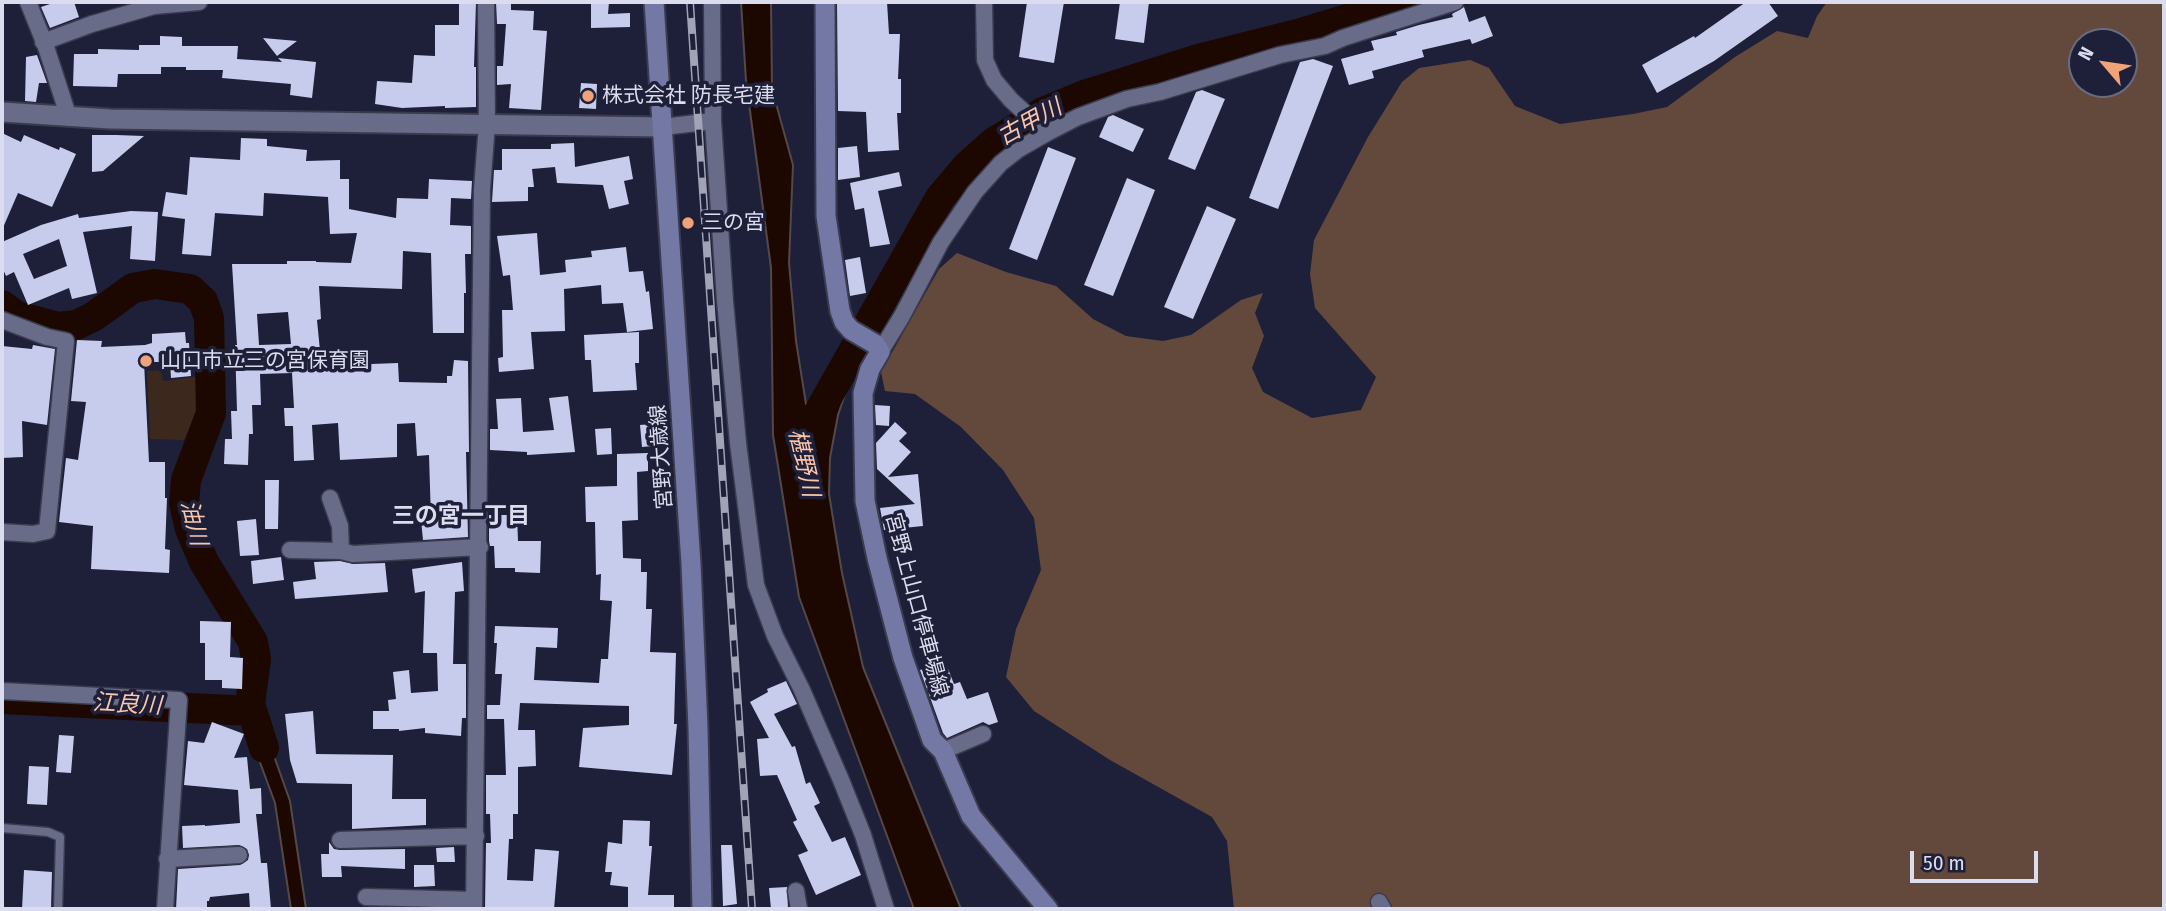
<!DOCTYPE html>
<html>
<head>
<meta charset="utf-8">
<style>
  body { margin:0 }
  #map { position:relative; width:2166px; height:911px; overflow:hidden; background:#1e1f38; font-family:"Fira Sans Condensed",sans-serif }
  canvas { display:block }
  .frame { position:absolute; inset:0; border:4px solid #dbddee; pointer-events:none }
  .north { position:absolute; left:2068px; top:28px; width:70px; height:70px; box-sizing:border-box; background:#1e1f38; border:2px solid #6a6b81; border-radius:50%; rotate:299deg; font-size:19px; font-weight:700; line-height:28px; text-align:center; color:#dbddee }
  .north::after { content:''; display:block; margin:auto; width:24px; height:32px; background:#f0a279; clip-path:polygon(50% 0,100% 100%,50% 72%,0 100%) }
  .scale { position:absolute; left:1910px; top:851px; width:128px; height:32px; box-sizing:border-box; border:4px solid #dbddee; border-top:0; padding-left:9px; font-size:21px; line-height:24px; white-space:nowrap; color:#dbddee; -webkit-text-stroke:5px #1e1f38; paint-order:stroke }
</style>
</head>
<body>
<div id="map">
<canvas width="2166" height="911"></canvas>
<div class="frame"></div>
<div class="north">N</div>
<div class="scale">50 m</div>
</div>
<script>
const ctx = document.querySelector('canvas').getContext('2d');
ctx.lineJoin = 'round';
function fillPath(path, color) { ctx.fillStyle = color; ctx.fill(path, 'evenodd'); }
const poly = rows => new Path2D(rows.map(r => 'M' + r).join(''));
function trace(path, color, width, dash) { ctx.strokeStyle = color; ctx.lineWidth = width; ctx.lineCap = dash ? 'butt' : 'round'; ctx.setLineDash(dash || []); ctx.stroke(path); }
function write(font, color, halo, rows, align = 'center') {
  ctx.font = font + ' "Fira Sans Condensed","Noto Sans JP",sans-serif'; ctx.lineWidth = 7; ctx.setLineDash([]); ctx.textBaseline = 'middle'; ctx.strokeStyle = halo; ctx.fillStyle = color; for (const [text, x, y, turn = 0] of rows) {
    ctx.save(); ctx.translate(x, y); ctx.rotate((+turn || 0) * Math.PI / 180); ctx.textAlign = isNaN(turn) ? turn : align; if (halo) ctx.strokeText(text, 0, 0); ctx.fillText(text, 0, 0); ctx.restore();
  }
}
const green = poly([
  [161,370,163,381,202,376,200,407,184,440,150,439,147,371]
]);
const forest = poly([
  [1827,2,2164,2,2164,909,1234,909,1227,841,1212,817,1110,760,1034,711,1006,677,1016,629,1041,570,1034,518,1003,470,961,427,915,394,885,391,881,372,939,269,957,253,1006,272,1056,286,1093,319,1126,336,1163,341,1191,335,1241,300,1263,293,1255,313,1264,336,1252,368,1263,392,1312,418,1361,410,1376,377,1315,308,1310,274,1314,240,1368,137,1402,82,1419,68,1470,60,1489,68,1515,106,1560,124,1633,114,1667,107,1735,57,1777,31,1808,38,1817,16],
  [2082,42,2124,42,2124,84,2082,84]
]);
const water = poly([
  [741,2,771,2,772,89,793,165,789,263,796,341,806,404,820,404,836,377,854,368,838,415,830,458,829,494,842,573,863,667,961,909,914,909,799,597,773,435,771,268,746,81,741,2],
  [252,711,263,725,290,801,306,909,291,909,275,803,248,730,252,711]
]);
const river = poly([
  [2,305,17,316,58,327,76,325,93,317,133,288,155,284,190,289,203,301,209,318,211,413,186,480,184,503,190,529,204,562,253,642,256,659,250,704,264,748],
  [820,410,940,198,967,166,994,142,1043,112,1084,95,1198,59,1297,34,1404,2],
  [2,699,252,711]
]);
const building = poly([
  [56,2,74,2,79,17,50,28,41,7],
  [459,2,476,2,474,67,476,67,476,107,445,108,445,106,402,108,375,104,377,81,412,83,414,55,435,56,435,25,459,25],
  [496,2,511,2,511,10,534,11,533,30,547,31,541,110,509,108,511,84,497,85,497,66,503,66,506,24,497,24],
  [591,2,609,2,608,14,630,13,630,27,591,28],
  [837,2,887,2,889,34,900,34,898,79,901,79,901,113,897,113,899,150,868,152,866,112,838,111],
  [1027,2,1064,2,1054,63,1019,57],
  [1120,2,1149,2,1144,43,1115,39],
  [1746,2,1768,2,1778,16,1714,61,1657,93,1642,65,1694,36,1695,38],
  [1464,7,1469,22,1485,16,1493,36,1472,44,1470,39,1422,50,1424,57,1372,71,1374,78,1349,85,1341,59,1374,50,1371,41,1397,35,1396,32,1419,25,1453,17,1452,14],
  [160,36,182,37,182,46,238,46,237,59,282,62,278,58,316,62,312,98,290,95,291,84,222,78,223,70,186,70,186,67,161,67,161,74,118,74,117,87,73,86,74,54,98,54,98,49,139,50,139,45,160,45],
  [263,38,297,41,277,56],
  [37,55,47,83,39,83,36,102,25,101,26,57],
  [1313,59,1333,66,1278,209,1249,198,1300,62],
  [581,83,597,84,596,109,579,108],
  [1202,90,1225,99,1195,170,1168,159,1196,92],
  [1113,115,1144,129,1133,152,1099,137,1108,117],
  [2,133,21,142,24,135,59,150,60,147,76,154,52,207,18,193,2,230],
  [92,135,116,135,144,136,103,171,92,172],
  [241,138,267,139,267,146,307,150,306,161,340,160,340,179,349,179,349,209,396,218,397,198,428,199,429,179,472,181,471,199,451,198,450,225,471,226,471,254,465,254,466,293,464,293,464,333,433,333,431,253,429,253,403,251,402,289,319,286,321,319,317,320,322,371,372,364,398,363,399,382,447,383,447,376,452,376,454,360,468,361,469,452,466,452,468,537,423,540,421,520,431,520,429,455,417,456,415,423,397,424,397,457,340,460,338,423,312,425,314,460,294,461,293,426,285,426,284,408,294,408,292,373,260,374,261,405,252,405,253,434,249,434,248,465,224,464,225,439,232,439,231,411,237,411,235,345,237,345,232,264,287,264,287,261,316,261,316,262,351,263,357,233,330,234,328,197,264,193,263,216,215,213,211,256,182,254,185,219,162,216,166,192,187,195,190,157,240,160],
  [288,312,291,344,259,345,257,314],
  [574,143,575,167,629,156,633,179,624,181,629,204,609,209,603,185,557,183,555,167,532,169,534,187,528,187,528,201,492,202,494,170,502,170,502,149,551,149,551,144],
  [857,146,860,177,838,180,838,148],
  [1048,147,1076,158,1037,260,1009,249],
  [899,172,902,186,878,191,890,244,870,247,864,208,855,210,850,183],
  [1127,178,1155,190,1113,296,1084,285],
  [1207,206,1236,219,1193,319,1164,307],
  [131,211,158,212,155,261,130,259,132,226,83,232,97,293,72,299,69,288,28,305,14,272,6,276,2,267,2,242,41,225,78,214,79,218],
  [59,239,67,266,34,279,23,254],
  [537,233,540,275,566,272,565,260,592,257,591,251,626,247,629,272,643,271,646,292,649,291,653,329,627,332,623,303,602,304,601,285,564,289,565,331,531,332,534,369,499,372,498,358,503,357,502,310,513,310,510,275,503,276,497,236],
  [860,257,866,293,850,296,845,260],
  [185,332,186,343,189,343,191,376,171,378,170,362,144,362,149,462,165,462,165,498,167,498,165,549,170,550,169,573,91,569,93,526,59,522,66,458,78,460,86,402,71,401,77,340,102,341,101,347,145,345,152,343,152,334],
  [639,332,639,363,635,363,637,390,593,392,591,360,585,360,584,335],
  [33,345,55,349,47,425,22,421,23,457,2,458,2,346,32,349],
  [568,396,575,452,527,455,527,452,490,450,490,429,498,429,496,399,521,398,523,432,554,430,549,398],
  [875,405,890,406,889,426,876,425],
  [895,422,907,433,899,441,911,452,888,477,918,474,923,526,884,530,880,508,915,504,877,469,876,443],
  [661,423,663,445,642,447,640,425],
  [611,428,612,454,597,455,595,429],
  [648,453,648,471,637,472,638,520,622,521,623,558,641,559,641,572,647,572,646,609,652,609,650,652,676,653,674,724,677,724,672,775,579,767,583,728,629,725,629,706,520,703,518,730,535,730,536,766,518,767,518,814,513,814,513,839,509,839,507,880,533,881,535,849,559,851,554,909,485,908,486,843,491,843,490,814,486,814,486,775,506,775,504,719,487,719,487,705,500,705,502,674,495,674,497,643,494,643,495,626,558,628,557,648,536,647,534,680,599,683,601,659,608,659,612,601,600,600,601,574,596,575,595,522,586,522,585,487,617,486,617,454],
  [265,480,279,480,278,529,265,529],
  [489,515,517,515,518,541,541,541,540,573,515,572,515,568,495,568,494,546,490,546,489,541],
  [256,519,259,555,240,556,237,521],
  [281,557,284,580,253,584,251,561],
  [340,561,353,564,385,563,388,592,295,599,293,582,316,579,314,562],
  [462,562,464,591,455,592,453,664,466,664,466,718,462,718,461,736,425,733,425,728,399,731,399,729,373,729,373,711,389,711,388,700,396,699,393,672,409,670,411,693,438,691,437,653,423,653,425,591,415,593,412,569],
  [200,621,231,622,230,657,243,658,242,689,222,688,222,680,205,680,205,643,200,643],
  [945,661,954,684,960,682,967,699,988,692,998,722,989,725,983,722,947,738,943,733,920,670],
  [786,681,797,704,774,714,792,747,795,746,806,784,810,782,820,803,814,806,832,842,845,837,861,875,816,895,798,855,808,851,793,822,797,820,777,775,760,776,757,739,769,738,750,702,768,692,767,689],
  [313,711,316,754,393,755,392,799,426,799,426,825,352,829,352,784,297,783,290,760,285,714],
  [212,722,244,734,234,758,247,757,250,789,261,788,262,814,256,814,261,863,267,863,271,909,250,909,249,893,210,897,209,901,207,901,207,909,176,909,178,869,240,865,248,860,249,855,247,849,239,845,183,848,182,826,205,825,205,826,240,823,238,790,184,785,188,741,204,743],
  [59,735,74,736,71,773,56,772],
  [29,766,49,767,47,805,27,804],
  [623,820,650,821,649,846,652,846,648,895,674,895,674,909,628,909,628,887,610,885,612,872,605,872,608,842,622,844],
  [329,842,334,849,340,850,405,849,405,869,341,866,342,877,322,877,321,854,329,854],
  [721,845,732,845,737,904,723,906],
  [454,847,455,862,437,862,436,848],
  [414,865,434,865,435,886,414,887],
  [24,870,52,872,51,909,22,909],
  [787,887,788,909,771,909,769,888]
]);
const service = poly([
  [2,828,48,832,60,837,58,909]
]);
const minor = poly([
  [28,2,46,47,69,118],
  [43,42,92,24,154,6,199,2],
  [713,121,725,301,738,443,756,585,775,636,802,690,841,780,863,835,886,909],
  [663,127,713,121,712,2],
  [1047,133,1078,117,1127,99,1160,92,1280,55,1325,46,1343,38,1455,2],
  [2,320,47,337,66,341,47,531,33,534,2,532],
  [880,352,902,316,941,242,975,192,1001,163,1019,149,1047,133,1011,100,994,80,985,60,984,2],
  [330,498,340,526,341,551],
  [290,550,341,551,353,554,480,547],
  [2,691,179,700,165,909],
  [943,751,983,734],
  [340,840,476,836],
  [167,859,239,855],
  [796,891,799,909],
  [366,897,474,900],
  [1379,902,1383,909],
  [474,909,482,189,487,124,486,2]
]);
const tertiary = poly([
  [2,112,110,119,663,127]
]);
const secondary = poly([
  [654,2,691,564,698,728,702,909],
  [825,2,826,216,840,311,844,322,851,330,875,344,880,352,870,369,863,393,865,501,877,558,903,658,932,740,943,751,971,816,1048,909]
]);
const rail = poly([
  [690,2,752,909]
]);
const markers = [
  [588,96,7,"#f0a279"],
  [688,223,7,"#f0a279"],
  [146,361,7,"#f0a279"]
];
const poiNames = [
  ["株式会社 防長宅建",602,96],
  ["三の宮",702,223],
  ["山口市立三の宮保育園",160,361]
];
const streetNames = [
  ["宮野大歳線",662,457,-94],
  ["宮野上山口停車場線",916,605,75]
];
const waterNames = [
  ["古甲川",1030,123,-29],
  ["椹野川",803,463,77],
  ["油川",193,523,76],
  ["江良川",127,705,3]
];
const neighbourhoodNames = [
  ["三の宮一丁目",461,517]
];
fillPath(green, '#3d281d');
fillPath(forest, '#63493c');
fillPath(water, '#1c0801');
trace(water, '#554848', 2);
trace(river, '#1c0801', 30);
fillPath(building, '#c7cbec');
trace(service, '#3b3b50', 11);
trace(minor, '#3b3b50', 19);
trace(tertiary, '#3b3b50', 23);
trace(secondary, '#3b3b50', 23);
trace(service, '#696c89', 8);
trace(minor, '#696c89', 16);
trace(tertiary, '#696c89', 19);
trace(secondary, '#7478a4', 19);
trace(rail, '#a1a3b6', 8);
trace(rail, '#1e1f38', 5, [16]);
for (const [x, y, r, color] of markers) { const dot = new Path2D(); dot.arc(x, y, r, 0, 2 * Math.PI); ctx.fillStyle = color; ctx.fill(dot); trace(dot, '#1e1f38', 2.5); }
write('21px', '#dbddee', '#1e1f38', poiNames, 'left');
write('21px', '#dbddee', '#1e1f38', streetNames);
write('italic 23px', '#fbc6aa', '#1e1f38', waterNames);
write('bold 23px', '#dbddee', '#1e1f38', neighbourhoodNames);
</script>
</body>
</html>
